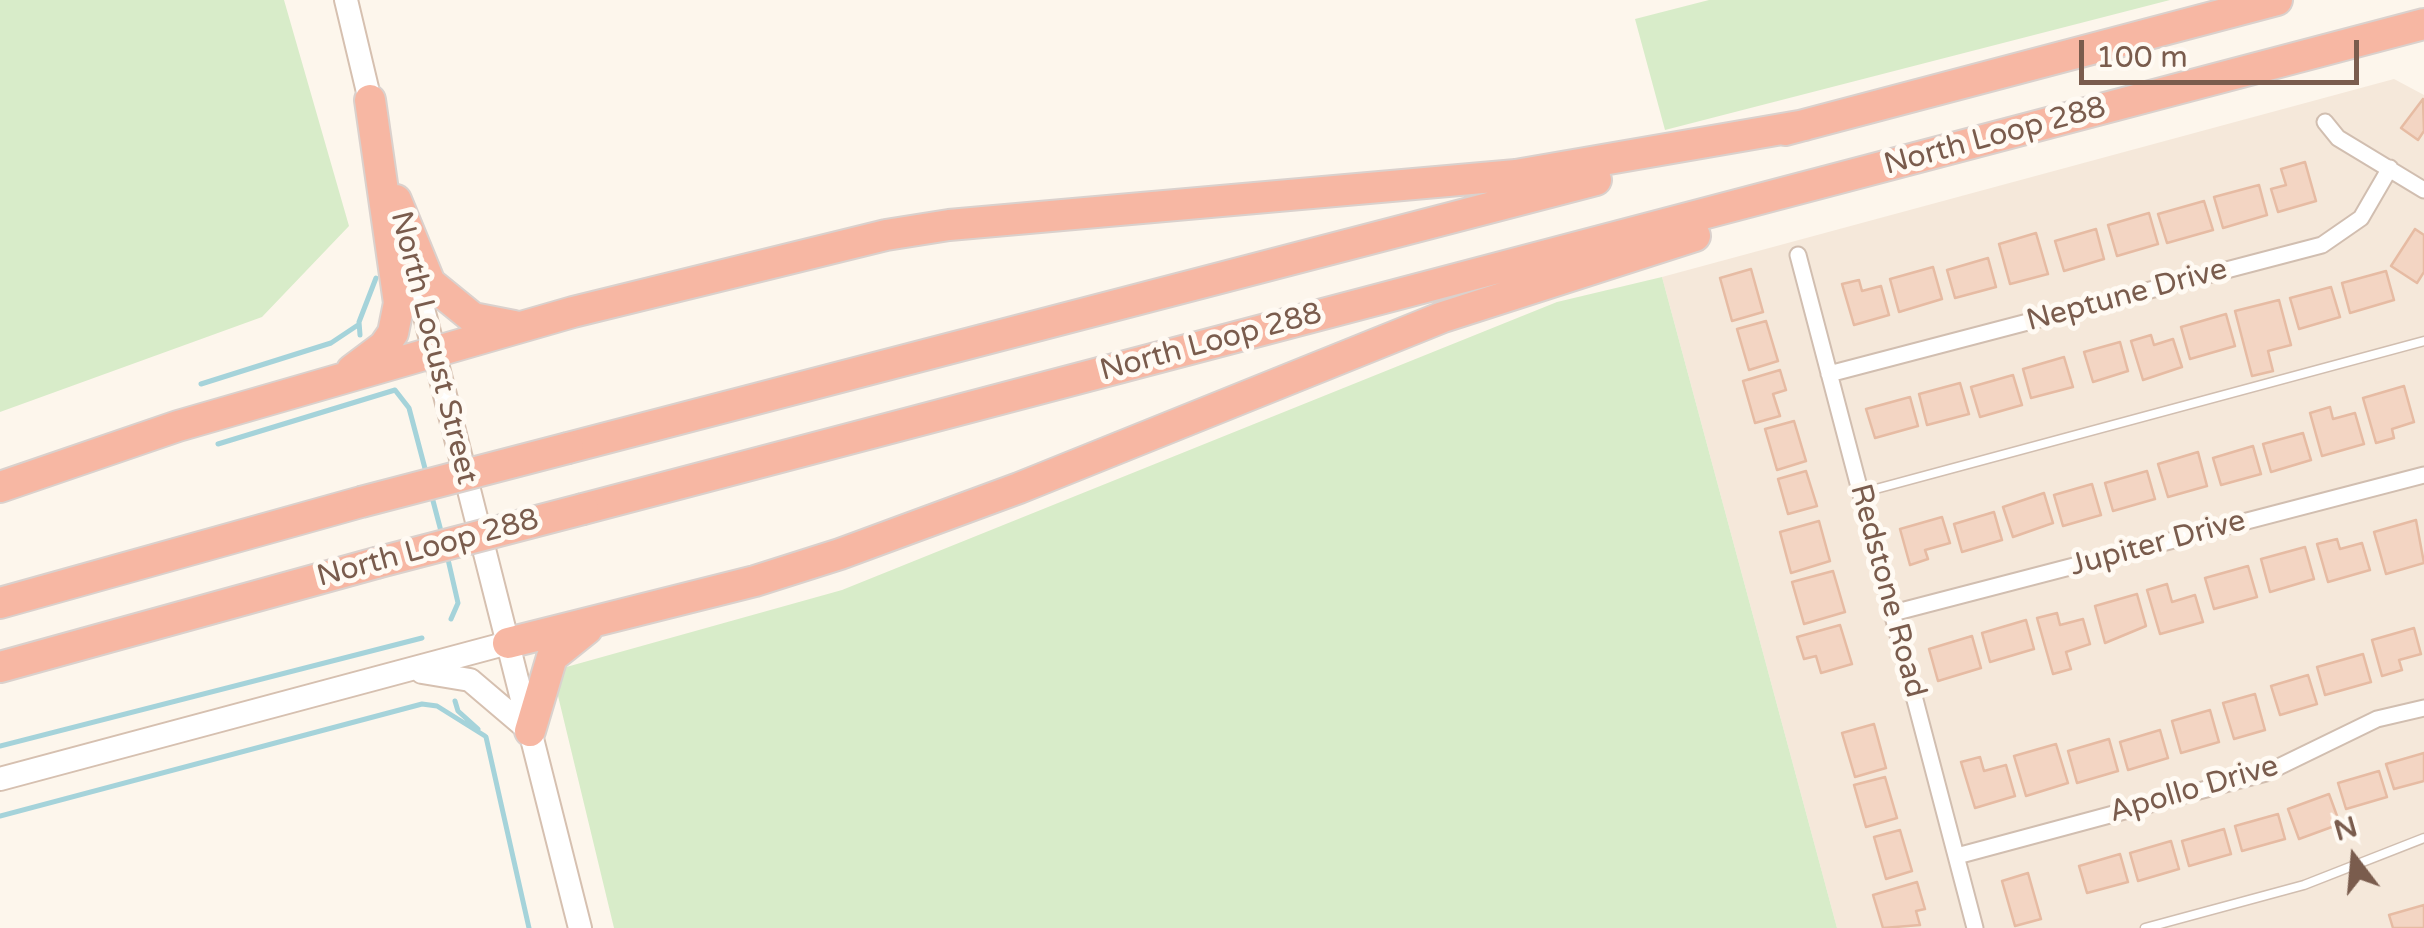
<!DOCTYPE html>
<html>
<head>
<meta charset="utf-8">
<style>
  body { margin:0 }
  #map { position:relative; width:2424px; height:928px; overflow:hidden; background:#fdf6ec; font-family:"Varela Round",sans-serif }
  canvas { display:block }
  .north { position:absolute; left:2304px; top:808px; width:100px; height:100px; -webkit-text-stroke:8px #fffaf3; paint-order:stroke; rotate:344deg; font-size:28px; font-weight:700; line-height:40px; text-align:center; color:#7a5c4d }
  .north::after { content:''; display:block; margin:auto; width:35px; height:45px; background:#7a5c4d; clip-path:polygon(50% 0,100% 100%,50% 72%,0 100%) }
  .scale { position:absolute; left:2079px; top:40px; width:280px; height:45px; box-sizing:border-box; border:5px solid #7a5c4d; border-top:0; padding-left:12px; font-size:30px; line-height:35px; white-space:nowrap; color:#7a5c4d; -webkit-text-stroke:8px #fffaf3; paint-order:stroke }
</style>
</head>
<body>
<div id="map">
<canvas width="2424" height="928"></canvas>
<div class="north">N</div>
<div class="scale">100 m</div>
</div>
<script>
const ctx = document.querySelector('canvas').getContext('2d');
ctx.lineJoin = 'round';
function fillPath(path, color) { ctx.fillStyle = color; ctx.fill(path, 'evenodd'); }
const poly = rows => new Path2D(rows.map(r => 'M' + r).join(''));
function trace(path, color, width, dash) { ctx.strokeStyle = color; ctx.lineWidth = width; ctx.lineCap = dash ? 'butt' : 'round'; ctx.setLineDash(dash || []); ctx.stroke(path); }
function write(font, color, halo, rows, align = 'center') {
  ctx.font = font + ' "Varela Round",sans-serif'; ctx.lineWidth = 10; ctx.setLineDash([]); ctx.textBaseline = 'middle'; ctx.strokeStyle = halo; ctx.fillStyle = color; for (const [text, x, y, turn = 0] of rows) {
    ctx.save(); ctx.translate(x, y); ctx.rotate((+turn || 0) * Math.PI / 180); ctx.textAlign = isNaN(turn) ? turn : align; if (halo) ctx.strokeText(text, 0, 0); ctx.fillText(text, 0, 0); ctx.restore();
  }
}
const residential = poly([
  [2394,79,2424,95,2424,928,1837,928,1662,277]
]);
const green = poly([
  [0,0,284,0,349,226,262,317,0,412],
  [1709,0,2170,0,1665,130,1635,19],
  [1662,277,1837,928,614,928,552,671,842,590,1557,302]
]);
const stream = poly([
  [360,335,359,322,376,278],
  [201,384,331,343,358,325],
  [218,444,395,390,409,408,427,476],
  [432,497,442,535],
  [447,555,458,603,451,619],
  [455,701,458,711,478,729],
  [486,737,529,928],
  [0,746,422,638],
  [0,816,422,704,437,706,485,736]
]);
const building = poly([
  [2423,99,2424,131,2418,140,2401,128,2423,99],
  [2305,162,2316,201,2278,212,2271,189,2286,185,2281,169,2305,162],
  [2259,185,2267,215,2223,228,2214,197,2259,185],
  [2204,201,2213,230,2167,243,2158,214,2204,201],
  [2149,213,2158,244,2117,256,2108,225,2149,213],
  [2096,229,2104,259,2064,271,2055,241,2096,229],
  [2415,229,2424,235,2424,272,2417,283,2391,266,2415,229],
  [2036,233,2048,274,2010,284,1999,244,2036,233],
  [1988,258,1996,287,1955,298,1947,270,1988,258],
  [1933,267,1942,299,1899,312,1890,279,1933,267],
  [1751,269,1763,312,1732,321,1720,278,1751,269],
  [2386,271,2394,300,2350,313,2342,283,2386,271],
  [1859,280,1862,291,1881,286,1889,315,1854,325,1842,284,1859,280],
  [2331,287,2340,317,2299,329,2290,298,2331,287],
  [2279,300,2291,345,2268,351,2273,371,2252,376,2235,311,2279,300],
  [2226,314,2235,346,2190,359,2181,327,2226,314],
  [1766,321,1778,361,1749,370,1737,329,1766,321],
  [2151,335,2154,345,2173,339,2182,367,2143,380,2131,341,2151,335],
  [2120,342,2128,371,2093,382,2084,352,2120,342],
  [2064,357,2073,387,2031,398,2023,369,2064,357],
  [1780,370,1786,390,1773,394,1780,416,1755,423,1743,381,1780,370],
  [2013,375,2022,405,1980,417,1971,387,2013,375],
  [1960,383,1969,414,1927,425,1919,394,1960,383],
  [2404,386,2414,422,2392,429,2394,438,2376,443,2363,398,2404,386],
  [1910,397,1918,426,1875,438,1866,409,1910,397],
  [2330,407,2333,419,2355,413,2364,444,2322,456,2310,413,2330,407],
  [1794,421,1806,461,1777,470,1765,429,1794,421],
  [2303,433,2311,460,2271,472,2263,444,2303,433],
  [2253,446,2261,474,2221,485,2213,458,2253,446],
  [2198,452,2207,486,2168,497,2158,464,2198,452],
  [1806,471,1817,506,1788,514,1778,479,1806,471],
  [2147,471,2155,499,2113,511,2105,483,2147,471],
  [2092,484,2101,515,2063,526,2054,495,2092,484],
  [2044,493,2053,523,2013,537,2003,507,2044,493],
  [1994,512,2002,540,1962,552,1954,524,1994,512],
  [1942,517,1950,543,1925,550,1928,559,1910,565,1900,529,1942,517],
  [2416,520,2424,563,2386,574,2374,532,2416,520],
  [1819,521,1830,561,1791,573,1780,532,1819,521],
  [2337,539,2340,549,2362,543,2370,570,2328,582,2317,544,2337,539],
  [2305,547,2314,579,2270,592,2261,559,2305,547],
  [2248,566,2257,597,2214,609,2205,578,2248,566],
  [1833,571,1845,612,1804,624,1792,582,1833,571],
  [2167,584,2172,602,2195,595,2203,622,2160,634,2147,590,2167,584],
  [2137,594,2146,626,2105,643,2095,606,2137,594],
  [2057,613,2060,625,2083,619,2090,644,2066,652,2071,669,2053,674,2037,618,2057,613],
  [2026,620,2034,649,1990,662,1982,633,2026,620],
  [1840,625,1852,664,1821,673,1816,656,1804,659,1797,637,1840,625],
  [2414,628,2421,654,2399,660,2402,670,2382,676,2372,640,2414,628],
  [1972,636,1981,668,1938,681,1929,649,1972,636],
  [2363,654,2371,682,2325,695,2317,667,2363,654],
  [2308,675,2317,704,2280,715,2271,686,2308,675],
  [2255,694,2265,730,2234,739,2223,703,2255,694],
  [2210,710,2219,742,2181,753,2172,721,2210,710],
  [1874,724,1886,768,1855,777,1842,733,1874,724],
  [2160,730,2168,758,2128,770,2120,742,2160,730],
  [2109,739,2118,771,2077,783,2068,751,2109,739],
  [2056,744,2068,783,2026,796,2014,756,2056,744],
  [2424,753,2424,781,2394,789,2386,764,2424,753],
  [1980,757,1984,771,2006,765,2015,796,1975,808,1961,762,1980,757],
  [2379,771,2387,797,2346,809,2338,783,2379,771],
  [1885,777,1897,818,1866,827,1854,785,1885,777],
  [2329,794,2340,824,2299,839,2288,809,2329,794],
  [2278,814,2285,839,2242,851,2235,826,2278,814],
  [2224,829,2231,854,2189,866,2182,841,2224,829],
  [1900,830,1912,871,1886,879,1874,837,1900,830],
  [2171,841,2179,869,2138,881,2130,853,2171,841],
  [2120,854,2128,882,2087,893,2079,866,2120,854],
  [2028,873,2041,919,2015,926,2002,881,2028,873],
  [1917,882,1925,909,1916,911,1920,925,1883,928,1873,895,1917,882],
  [2424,905,2424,928,2393,928,2389,915,2424,905]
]);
const service = poly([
  [1861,493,2424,341],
  [2145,928,2304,885,2424,838]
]);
const minor = poly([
  [2325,122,2338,138,2424,190],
  [1798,255,1975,928],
  [1829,374,2322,245,2361,218,2390,168],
  [1893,613,2424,475],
  [1957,856,2266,773,2377,719,2424,708]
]);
const secondary = poly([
  [346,0,373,113],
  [412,265,580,928],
  [422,672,470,680,530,731],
  [0,779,508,643]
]);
const motorway = poly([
  [1785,130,2277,0],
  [396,200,430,283,473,318,514,326],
  [352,370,384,346,393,333,399,303,370,100],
  [568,448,1596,180],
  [0,487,178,426,573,312,886,235,949,225,1516,175,1805,125],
  [583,509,2424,24],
  [0,603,361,502],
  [508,643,755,581,840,554,1019,488,1443,317,1695,236],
  [0,667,376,563],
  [530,731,552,657,587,629]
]);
const motorwayBridge = poly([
  [361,502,568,448],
  [376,563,583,509]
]);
const streetNames = [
  ["North Loop 288",1995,137,-15],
  ["Neptune Drive",2127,296,-15],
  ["North Loop 288",1211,343,-15],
  ["North Locust Street",433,348,76],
  ["Jupiter Drive",2158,544,-15],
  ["North Loop 288",428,549,-15],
  ["Redstone Road",1887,591,75],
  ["Apollo Drive",2194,790,-16]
];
fillPath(residential, '#f5e8da');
fillPath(green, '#d8ecc9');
trace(stream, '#a5d3da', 5);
fillPath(building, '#f3d5c3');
trace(building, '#e6bba3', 2.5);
trace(service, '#d1beb0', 11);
trace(minor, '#d1beb0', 19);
trace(secondary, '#d6c0b0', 26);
trace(motorway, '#dad1cd', 34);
trace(service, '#fff', 8);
trace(minor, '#fff', 15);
trace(secondary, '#fff', 22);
trace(motorway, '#f7b7a3', 30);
trace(motorwayBridge, '#dad1cd', 34, []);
trace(motorwayBridge, '#f7b7a3', 30);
write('30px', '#7a5c4d', '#fffaf3', streetNames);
</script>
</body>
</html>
